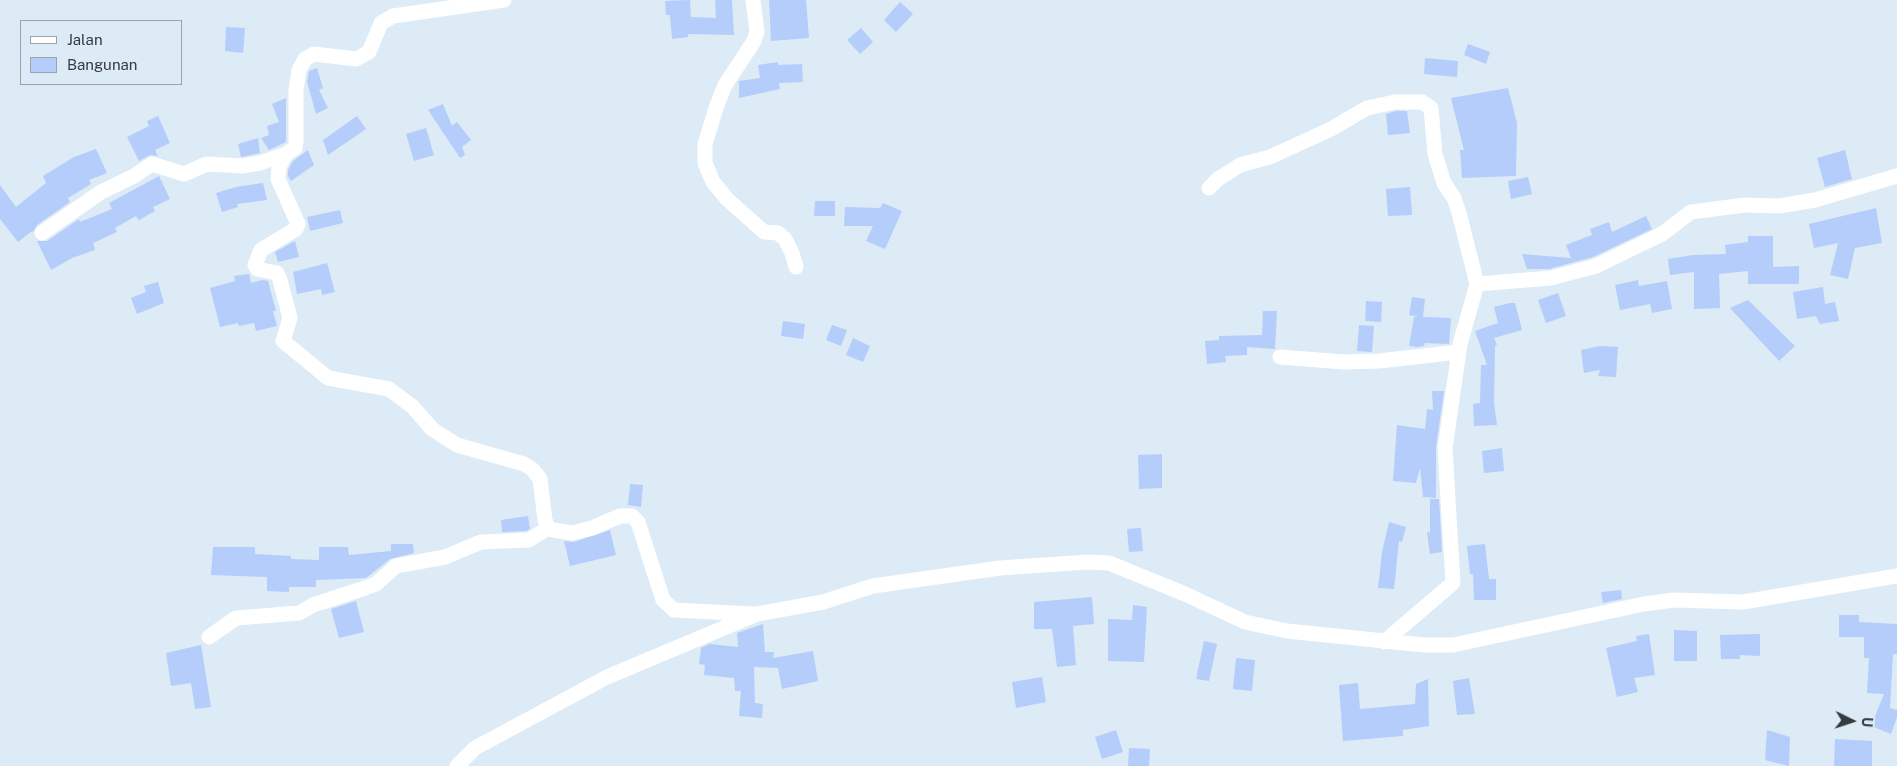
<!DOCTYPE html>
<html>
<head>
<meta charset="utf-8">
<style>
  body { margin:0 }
  #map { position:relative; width:1897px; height:766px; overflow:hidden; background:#dcebf6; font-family:"Public Sans",sans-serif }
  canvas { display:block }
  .legend { position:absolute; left:20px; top:20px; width:162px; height:65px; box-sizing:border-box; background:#dcebf6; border:1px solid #99a5ad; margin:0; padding:6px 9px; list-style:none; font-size:15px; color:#353b3f }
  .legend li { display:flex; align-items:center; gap:10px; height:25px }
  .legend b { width:25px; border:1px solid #99a5ad }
  .north { position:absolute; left:1827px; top:696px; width:50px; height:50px; -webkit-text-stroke:4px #dcebf6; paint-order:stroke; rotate:94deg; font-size:14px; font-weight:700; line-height:20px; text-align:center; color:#353b3f }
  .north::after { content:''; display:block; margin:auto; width:18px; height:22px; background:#353b3f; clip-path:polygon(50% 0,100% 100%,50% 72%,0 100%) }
</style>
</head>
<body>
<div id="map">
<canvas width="1897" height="766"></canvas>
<ul class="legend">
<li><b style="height:6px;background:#fff"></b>Jalan</li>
<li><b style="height:14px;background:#b4cdfa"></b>Bangunan</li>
</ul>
<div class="north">U</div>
</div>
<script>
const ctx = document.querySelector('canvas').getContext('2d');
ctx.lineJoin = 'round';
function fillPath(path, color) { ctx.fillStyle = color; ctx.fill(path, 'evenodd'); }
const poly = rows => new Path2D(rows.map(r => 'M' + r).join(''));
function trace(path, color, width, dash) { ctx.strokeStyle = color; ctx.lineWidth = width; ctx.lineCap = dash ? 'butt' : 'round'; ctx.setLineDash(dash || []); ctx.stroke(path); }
const building = poly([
  [690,0,691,17,716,18,715,0,732,0,734,35,688,34,688,37,672,39,670,15,666,15,665,1],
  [769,0,806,0,809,38,771,41],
  [900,2,913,14,896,32,884,20],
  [226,27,245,28,243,53,225,51],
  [861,28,873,42,860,54,847,40],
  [1468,44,1490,52,1486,64,1464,55],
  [1425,58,1458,61,1457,77,1424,74],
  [778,62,778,65,802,64,803,82,779,83,780,89,739,98,739,81,760,78,758,65],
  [317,68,323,88,319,90,328,108,316,114,307,82,309,71],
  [1508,88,1517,123,1516,176,1462,178,1460,150,1464,150,1451,98],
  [286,98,286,142,269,150,261,138,269,135,267,126,279,122,272,104],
  [443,104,452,126,457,122,471,140,462,147,465,155,460,158,428,110],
  [1396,111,1407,111,1410,133,1388,135,1386,114],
  [158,116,170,143,155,150,158,156,150,155,139,161,127,137,149,126,147,121],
  [357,116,366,129,328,155,323,140],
  [426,128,434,155,414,161,406,134],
  [258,138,260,153,241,157,238,144],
  [96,149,107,173,89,180,91,184,68,198,70,202,37,225,33,232,32,231,18,242,0,219,0,185,16,207,46,183,43,176,74,157],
  [308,150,314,165,291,181,288,176,288,170,293,161],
  [1845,150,1852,179,1825,187,1817,158],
  [159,176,170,199,153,207,155,211,139,220,136,216,115,228,117,232,93,243,95,250,72,258,51,270,37,241,47,241,79,219,80,222,112,209,109,203],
  [1528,177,1532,194,1511,199,1508,181],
  [263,183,267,200,237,204,238,207,222,212,216,193,236,187],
  [1410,187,1412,215,1388,216,1386,189],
  [815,201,835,201,835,216,814,216],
  [883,203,902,211,885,249,866,241,873,226,844,226,845,207,880,208],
  [1876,208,1882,243,1855,248,1848,279,1830,275,1838,243,1814,248,1809,224],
  [340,210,343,223,310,231,307,217],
  [1646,216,1652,229,1593,257,1549,269,1527,269,1522,254,1571,258,1566,245,1592,235,1590,229,1609,222,1612,232],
  [1748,236,1773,236,1773,267,1799,266,1799,284,1748,284,1748,271,1719,274,1720,308,1694,309,1694,272,1670,275,1668,259,1693,255,1726,254,1725,245,1748,242],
  [295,241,299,257,278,262,275,252],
  [327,263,335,292,322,295,321,289,297,294,293,272],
  [249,274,251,283,262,280,268,281,276,311,273,311,277,326,256,331,254,323,239,326,238,323,220,327,210,288,235,281,234,276],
  [1638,280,1639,286,1667,281,1672,309,1652,313,1650,304,1620,310,1615,285],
  [158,282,164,303,137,314,131,298,146,292,144,286],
  [1823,287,1825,304,1835,302,1839,321,1820,324,1816,316,1797,319,1793,292],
  [1558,293,1566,316,1546,323,1538,300],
  [1412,297,1425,299,1423,317,1451,318,1449,344,1425,343,1424,346,1418,347,1409,346,1414,317,1419,317,1409,315],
  [1748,300,1795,346,1779,361,1730,308],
  [1366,301,1382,302,1381,322,1365,321],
  [1510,303,1515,303,1522,330,1494,338,1497,345,1495,346,1494,403,1497,425,1474,426,1473,404,1480,403,1481,365,1487,365,1475,331,1498,323,1494,307],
  [1263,311,1277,311,1275,349,1247,347,1247,355,1225,356,1226,362,1207,364,1205,341,1219,340,1219,336,1262,335],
  [783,321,805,324,803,339,781,336],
  [832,325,847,330,841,346,826,340],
  [1359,325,1374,326,1372,352,1357,351],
  [853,338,870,346,863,362,846,355],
  [1600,346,1618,347,1616,377,1598,376,1600,370,1584,373,1581,350],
  [1432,391,1444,391,1436,447,1436,498,1423,497,1420,468,1416,483,1393,481,1397,425,1425,429,1427,409,1433,410],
  [1502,448,1504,471,1484,473,1482,451],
  [1162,454,1162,488,1139,489,1138,455],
  [630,484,643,485,641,507,628,505],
  [1430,499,1439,499,1442,552,1430,554,1427,532,1430,533],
  [528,516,530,529,526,531,502,532,501,520],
  [1389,522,1406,527,1402,542,1399,541,1394,589,1378,588,1382,552],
  [1141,528,1143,551,1129,552,1127,529],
  [610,530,616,555,570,566,564,541,574,542],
  [391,544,413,544,414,553,390,559,366,578,316,580,316,587,289,587,289,592,267,591,267,577,211,575,213,547,255,547,255,554,291,556,291,559,319,560,319,547,348,547,349,555,391,551],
  [1485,544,1489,579,1496,579,1496,600,1474,600,1473,574,1470,574,1467,546],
  [1621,590,1622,599,1603,603,1601,592],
  [1092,597,1094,624,1073,626,1076,665,1057,667,1052,629,1034,629,1034,602],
  [356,601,364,632,339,638,331,609],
  [1133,605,1147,607,1144,662,1108,661,1108,619,1132,620],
  [1839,615,1859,615,1859,622,1897,624,1897,654,1893,654,1890,708,1897,710,1897,717,1891,734,1871,726,1884,694,1867,693,1869,658,1864,658,1864,637,1839,637],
  [763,624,765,652,774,652,773,658,813,651,818,681,782,689,778,668,754,667,755,703,763,704,762,718,739,716,741,691,735,691,734,678,704,675,705,665,699,664,701,648,710,644,738,647,737,633],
  [1674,630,1697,631,1697,661,1674,661],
  [1649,634,1655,675,1634,678,1638,692,1617,697,1606,648,1637,641,1636,636],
  [1760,634,1760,656,1740,655,1740,659,1721,659,1720,635],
  [1204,641,1217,644,1209,681,1196,679],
  [201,645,211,707,195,709,191,683,171,686,166,653],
  [1236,658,1255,660,1252,691,1233,689],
  [1042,677,1046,702,1016,708,1012,682],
  [1469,678,1475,714,1457,715,1453,681],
  [1428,679,1429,726,1403,730,1403,736,1343,741,1339,685,1358,683,1360,709,1415,704,1416,684],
  [1116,730,1123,752,1102,759,1095,737],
  [1767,730,1790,737,1789,766,1765,760],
  [1835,739,1872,741,1872,766,1834,766],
  [1129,748,1150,749,1149,766,1128,766]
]);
const street = poly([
  [504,0,393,16,381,23,369,52,356,59,314,54,305,59,299,70,296,91,296,142,295,148,286,154,279,167,278,179,298,224,296,229,261,250,255,265,257,269,277,273,280,280,290,318,283,341,328,378,389,389,413,407,432,429,457,445,524,464,532,469,540,479,545,520,548,528,553,530,572,533,592,528,620,516,632,516,638,522,663,600,674,610,754,614],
  [753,0,757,32,754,41,725,85,717,105,705,144,705,163,713,182,727,199,764,232,778,233,785,239,792,253,796,267],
  [1209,188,1218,179,1240,165,1270,157,1331,129,1367,108,1395,102,1422,102,1431,108,1435,154,1444,183,1454,198,1459,213,1477,284,1551,278,1596,266,1662,234,1691,212,1745,205,1779,206,1815,200,1897,176],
  [42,233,101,192,134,176,152,164,184,174,207,164,242,166,260,163,286,154],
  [1280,357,1344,362,1379,361,1459,352],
  [209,637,236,618,299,613,313,605,365,588,376,584,396,566,445,557,481,542,529,540,548,528],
  [1384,642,1453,583,1445,448,1460,344,1477,284],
  [457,766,475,748,607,677,757,614,823,602,873,586,1000,568,1087,562,1109,563,1185,594,1245,622,1287,631,1424,645,1453,645,1644,604,1674,600,1743,602,1897,576]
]);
fillPath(building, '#b4cdfa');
trace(street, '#fff', 15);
</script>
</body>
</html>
